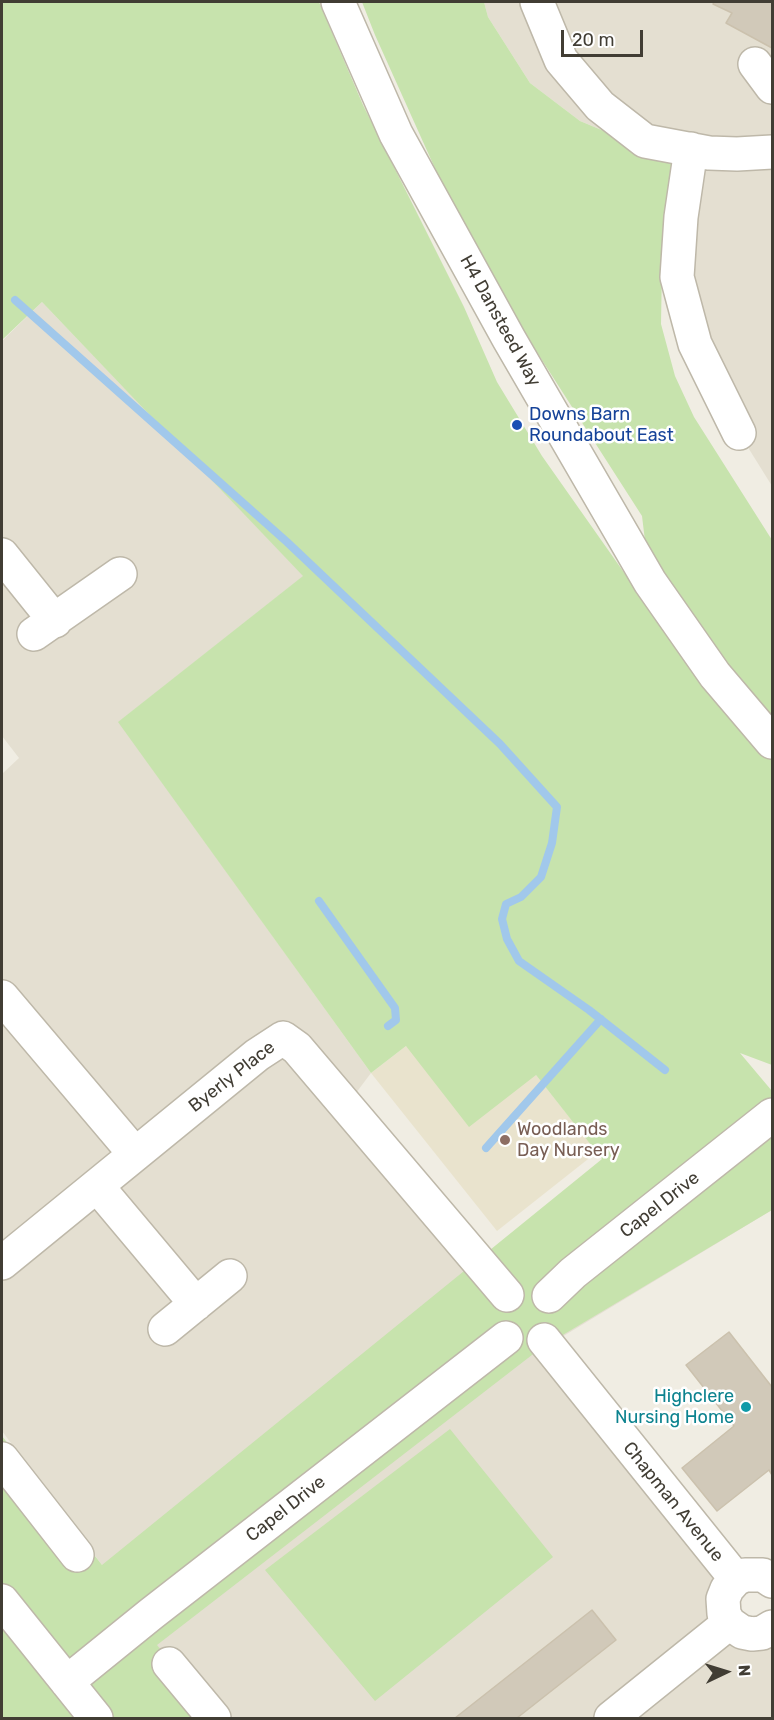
<!DOCTYPE html>
<html>
<head>
<meta charset="utf-8">
<style>
  body { margin:0 }
  #map { position:relative; width:774px; height:1720px; overflow:hidden; background:#f0ede3; font-family:Rubik,sans-serif }
  canvas { display:block }
  .frame { position:absolute; inset:0; border:3px solid #413d34; pointer-events:none }
  .north { position:absolute; left:696px; top:1642px; width:60px; height:60px; -webkit-text-stroke:4px #fff; paint-order:stroke; rotate:86deg; font-size:16px; font-weight:700; line-height:24px; text-align:center; color:#413d34 }
  .north::after { content:''; display:block; margin:auto; width:21px; height:27px; background:#413d34; clip-path:polygon(50% 0,100% 100%,50% 72%,0 100%) }
  .scale { position:absolute; left:561px; top:30px; width:82px; height:27px; box-sizing:border-box; border:3px solid #413d34; border-top:0; padding-left:8px; font-size:18px; line-height:21px; white-space:nowrap; color:#413d34; -webkit-text-stroke:4px #fff; paint-order:stroke }
</style>
</head>
<body>
<div id="map">
<canvas width="774" height="1720"></canvas>
<div class="frame"></div>
<div class="north">N</div>
<div class="scale">20 m</div>
</div>
<script>
const ctx = document.querySelector('canvas').getContext('2d');
ctx.lineJoin = 'round';
function fillPath(path, color) { ctx.fillStyle = color; ctx.fill(path, 'evenodd'); }
const poly = rows => new Path2D(rows.map(r => 'M' + r).join(''));
function trace(path, color, width, dash) { ctx.strokeStyle = color; ctx.lineWidth = width; ctx.lineCap = dash ? 'butt' : 'round'; ctx.setLineDash(dash || []); ctx.stroke(path); }
function write(font, color, halo, rows, align = 'center') {
  ctx.font = font + ' Rubik,sans-serif'; ctx.lineWidth = 5; ctx.setLineDash([]); ctx.textBaseline = 'middle'; ctx.strokeStyle = halo; ctx.fillStyle = color; for (const [text, x, y, turn = 0] of rows) {
    ctx.save(); ctx.translate(x, y); ctx.rotate((+turn || 0) * Math.PI / 180); ctx.textAlign = isNaN(turn) ? turn : align; if (halo) ctx.strokeText(text, 0, 0); ctx.fillText(text, 0, 0); ctx.restore();
  }
}
const residential = poly([
  [484,2,772,2,772,486,739,433,623,139,580,121,530,83,488,17],
  [42,302,304,576,119,722,371,1073,344,1109,469,1265,772,1091,772,1210,542,1349,758,1634,772,1623,772,1718,217,1718,157,1646,102,1565,2,1431,2,774,19,758,2,736,2,341]
]);
const education = poly([
  [406,1046,536,1075,597,1152,497,1231,371,1073]
]);
const green = poly([
  [2,2,319,2,363,105,464,307,497,382,542,456,637,591,650,582,642,516,522,329,442,184,375,35,362,2,484,2,488,17,530,83,580,121,623,139,691,149,662,267,661,324,675,376,694,417,772,540,772,1065,740,1053,772,1091,772,1210,541,1348,157,1645,217,1718,2,1718,2,1436,102,1565,602,1159,536,1075,469,1127,406,1046,371,1073,118,722,303,576,42,302,2,340],
  [450,1429,553,1557,375,1701,265,1570]
]);
const stream = poly([
  [15,300,287,542,500,744,557,807,552,843,541,877,521,897,506,904,502,919,507,939,519,961,589,1010,665,1070],
  [319,901,395,1008,396,1020,388,1026],
  [486,1148,601,1019]
]);
const building = poly([
  [714,2,772,2,772,48,726,23,732,13,713,4,714,2],
  [729,1332,772,1387,772,1475,769,1470,717,1511,682,1468,734,1426,686,1365,729,1332],
  [592,1610,616,1640,517,1718,455,1718,592,1610]
]);
const minor = poly([
  [338,2,396,134,509,339,650,582,715,675,772,742],
  [537,2,561,60,600,106,645,141,709,153,737,154,772,152],
  [755,64,772,87],
  [691,149,681,217,677,277,695,344,739,433],
  [2,555,55,621],
  [34,634,120,574],
  [2,997,135,1154],
  [97,1186,196,1304],
  [2,1263,257,1055,283,1038,297,1048,507,1295],
  [549,1296,573,1273,772,1115],
  [165,1329,230,1276],
  [544,1340,736,1579],
  [2,1459,77,1555],
  [772,1581,763,1575,745,1575,736,1579,727,1589,723,1599,724,1614,729,1623,742,1632,752,1634,762,1633,772,1627],
  [2,1601,96,1718],
  [169,1664,214,1718],
  [67,1682,151,1614,506,1338],
  [611,1718,729,1623]
]);
const markers = [
  [517,425,6,"#1a4fb4"],
  [505,1140,6,"#8d6e63"],
  [746,1407,6,"#0f9aa8"]
];
const streetNames = [
  ["H4 Dansteed Way",500,321,61],
  ["Byerly Place",232,1077,-38],
  ["Capel Drive",660,1205,-38],
  ["Chapman Avenue",673,1502,51],
  ["Capel Drive",286,1509,-38]
];
const transitNames = [
  ["Downs Barn",529,415],
  ["Roundabout East",529,436]
];
const educationNames = [
  ["Woodlands",517,1130],
  ["Day Nursery",517,1151]
];
const cultureNames = [
  ["Highclere",734,1397],
  ["Nursing Home",734,1418]
];
fillPath(residential, '#e4dfd1');
fillPath(education, '#e9e3cd');
fillPath(green, '#c7e3ad');
trace(stream, '#a1c8eb', 8);
fillPath(building, '#d1c9b9');
trace(building, '#cbc1ad', 1.5);
trace(minor, '#beb8a9', 36);
trace(minor, '#fff', 33);
for (const [x, y, r, color] of markers) { const dot = new Path2D(); dot.arc(x, y, r, 0, 2 * Math.PI); ctx.fillStyle = color; ctx.fill(dot); trace(dot, '#fff', 2); }
write('18px', '#413d34', '#fff', streetNames);
write('18px', '#164399', '#fff', transitNames, 'left');
write('18px', '#785e54', '#fff', educationNames, 'left');
write('18px', '#0d838f', '#fff', cultureNames, 'right');
</script>
</body>
</html>
